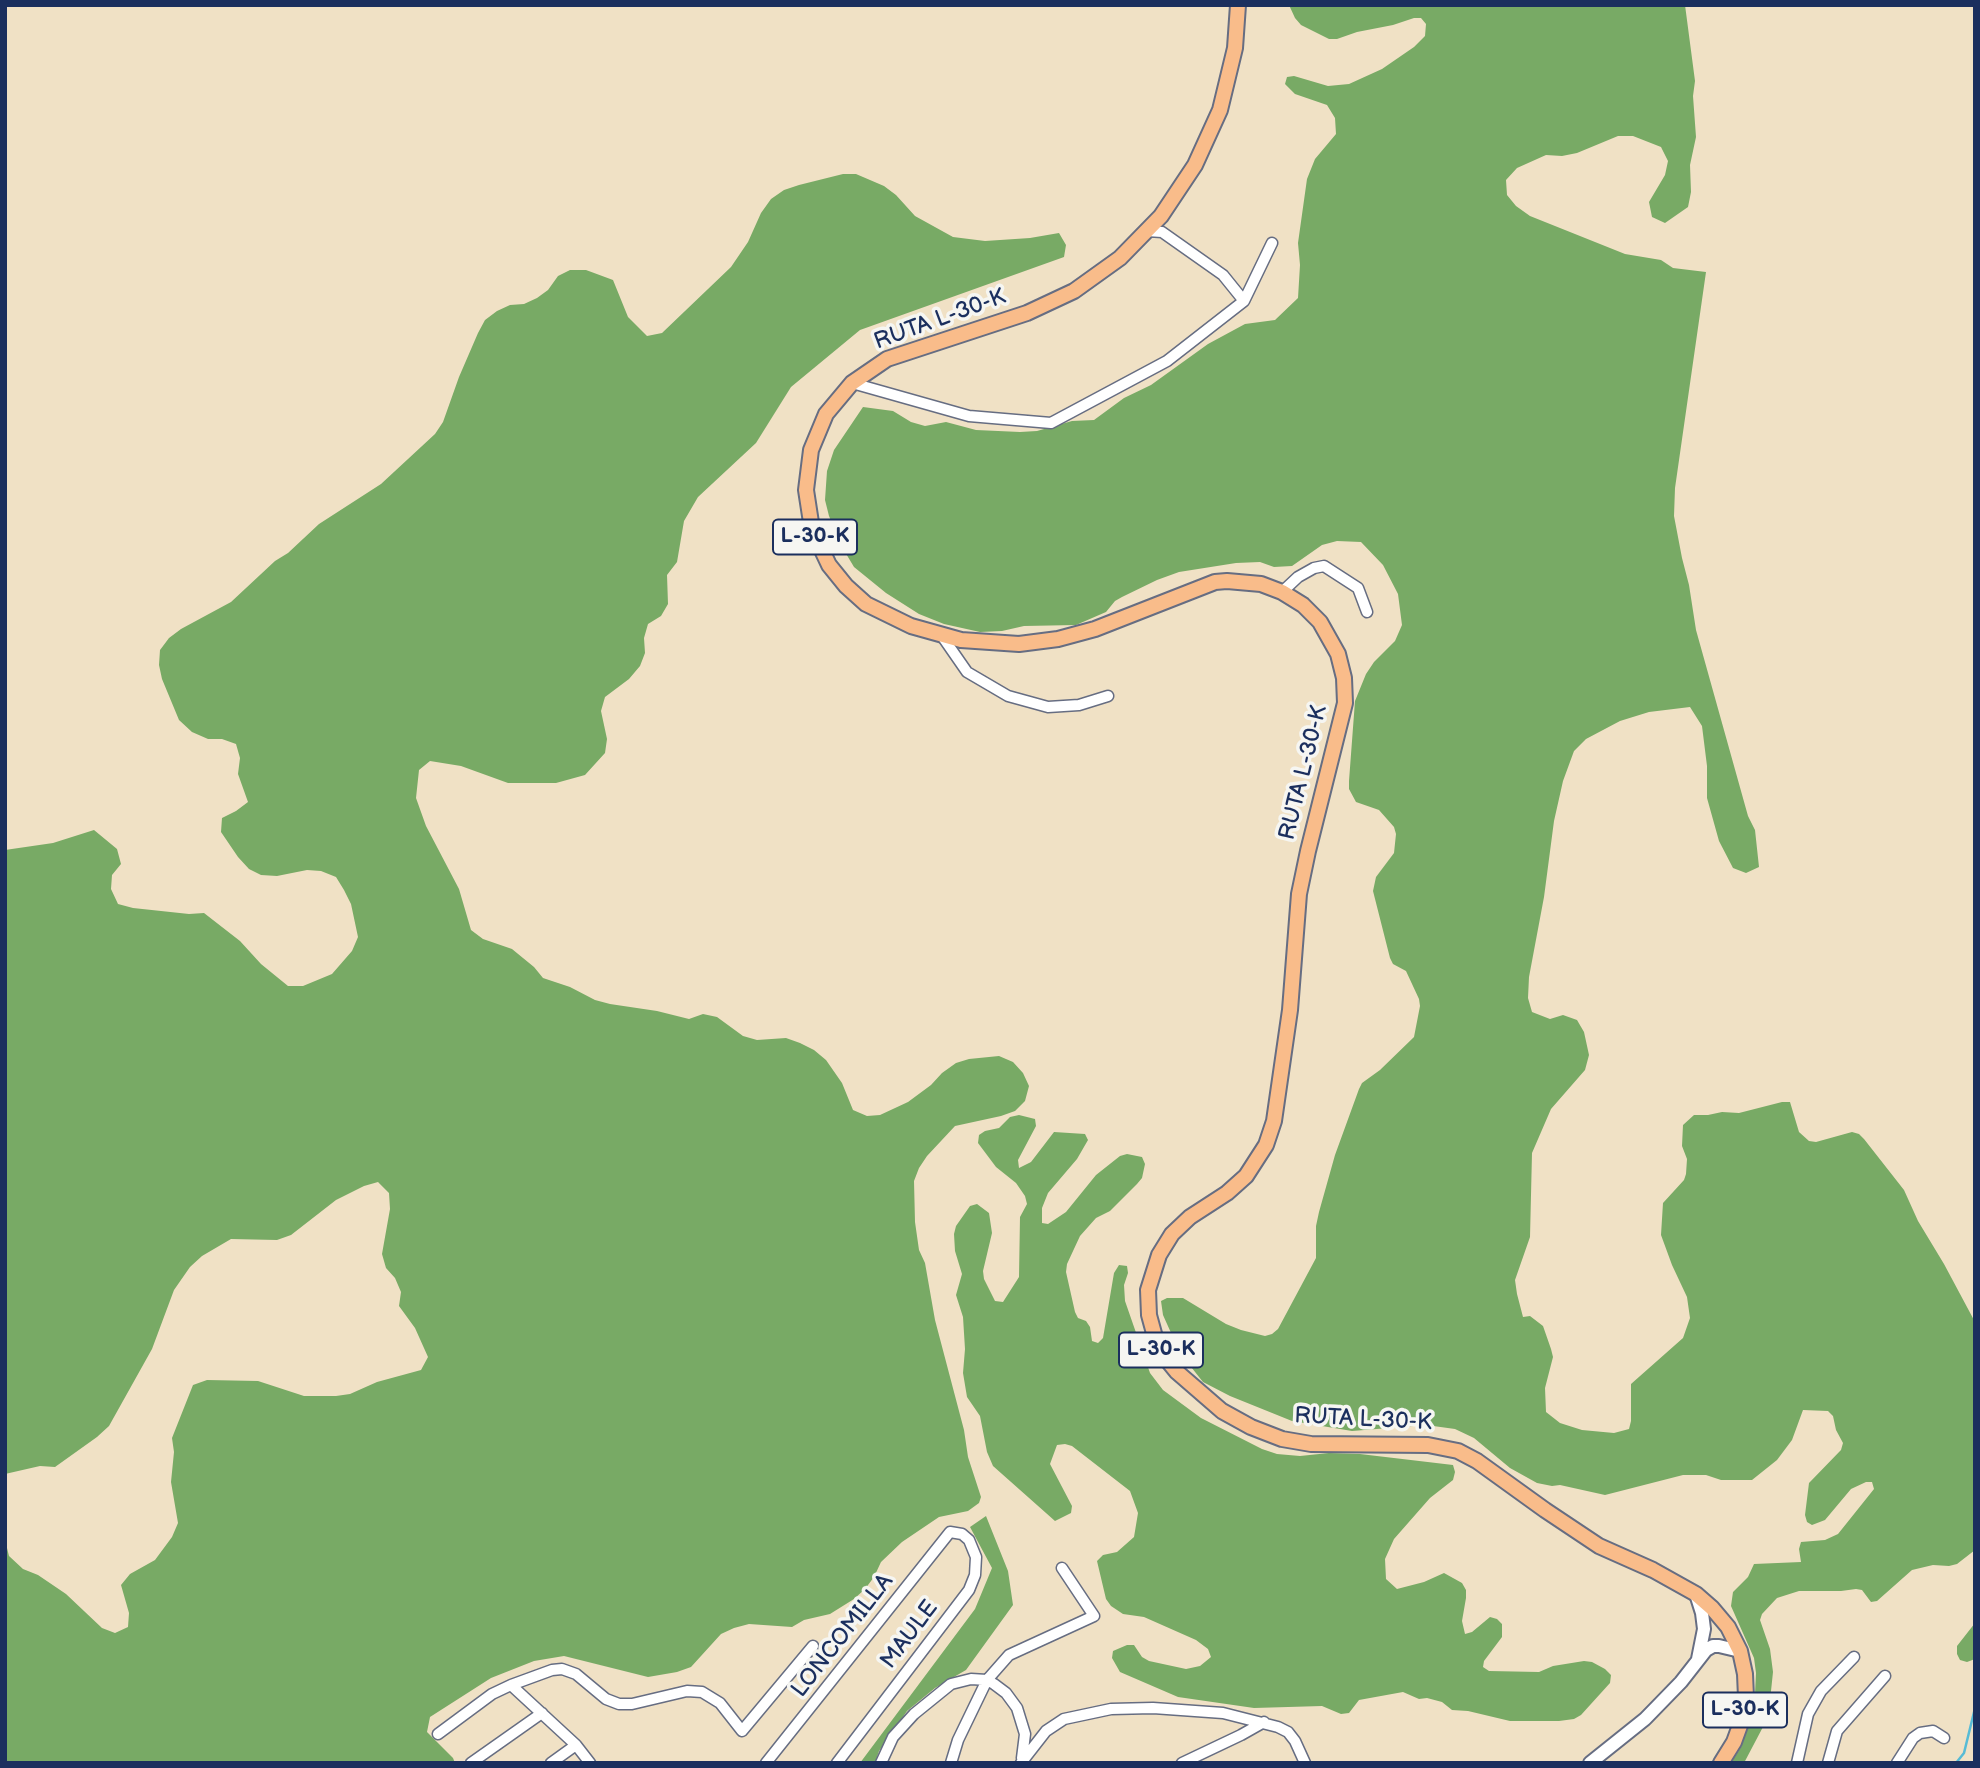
<!DOCTYPE html>
<html>
<head>
<meta charset="utf-8">
<style>
  body { margin:0 }
  #map { position:relative; width:1980px; height:1768px; overflow:hidden; background:#f0e1c5; font-family:"Balsamiq Sans",sans-serif }
  canvas { display:block }
  .frame { position:absolute; inset:0; border:7px solid #1b2f5e; pointer-events:none }
</style>
</head>
<body>
<div id="map">
<canvas width="1980" height="1768"></canvas>
<div class="frame"></div>
</div>
<script>
const ctx = document.querySelector('canvas').getContext('2d');
ctx.lineJoin = 'round';
function fillPath(path, color) { ctx.fillStyle = color; ctx.fill(path, 'evenodd'); }
const poly = rows => new Path2D(rows.map(r => 'M' + r).join(''));
function trace(path, color, width, dash) { ctx.strokeStyle = color; ctx.lineWidth = width; ctx.lineCap = dash ? 'butt' : 'round'; ctx.setLineDash(dash || []); ctx.stroke(path); }
function write(font, color, halo, rows, align = 'center') {
  ctx.font = font + ' "Balsamiq Sans",sans-serif'; ctx.lineWidth = 7; ctx.setLineDash([]); ctx.textBaseline = 'middle'; ctx.strokeStyle = halo; ctx.fillStyle = color; for (const [text, x, y, turn = 0] of rows) {
    ctx.save(); ctx.translate(x, y); ctx.rotate((+turn || 0) * Math.PI / 180); ctx.textAlign = isNaN(turn) ? turn : align; if (halo) ctx.strokeText(text, 0, 0); ctx.fillText(text, 0, 0); ctx.restore();
  }
}
const forest = poly([
  [1289,5,1685,5,1695,81,1693,96,1696,137,1690,165,1691,192,1688,207,1665,223,1652,217,1649,202,1665,175,1668,161,1661,147,1633,136,1618,136,1577,153,1562,156,1546,155,1517,168,1506,180,1507,195,1516,206,1530,216,1625,254,1661,260,1673,268,1706,272,1675,488,1674,516,1682,558,1689,585,1696,630,1748,816,1755,830,1759,867,1746,873,1733,868,1719,841,1707,798,1707,766,1702,726,1690,707,1649,712,1620,721,1586,739,1574,751,1563,781,1554,821,1544,897,1529,977,1528,998,1532,1012,1550,1019,1563,1015,1577,1020,1584,1032,1589,1055,1585,1070,1551,1109,1532,1153,1530,1237,1515,1280,1517,1294,1523,1317,1530,1316,1543,1326,1551,1349,1553,1357,1545,1388,1546,1412,1560,1423,1582,1430,1614,1433,1629,1429,1631,1421,1631,1384,1683,1338,1690,1318,1687,1297,1672,1265,1661,1235,1663,1203,1684,1180,1686,1174,1687,1159,1682,1146,1683,1125,1694,1115,1708,1115,1722,1112,1739,1113,1782,1102,1790,1102,1799,1132,1809,1141,1816,1142,1852,1132,1859,1134,1864,1139,1904,1190,1918,1221,1944,1264,1975,1322,1975,1550,1957,1564,1949,1566,1933,1565,1912,1570,1877,1601,1871,1602,1862,1590,1856,1589,1841,1591,1799,1591,1777,1598,1762,1614,1760,1620,1770,1649,1773,1672,1769,1710,1764,1725,1744,1763,1731,1763,1741,1747,1748,1727,1755,1694,1756,1673,1754,1658,1731,1606,1733,1592,1748,1577,1754,1564,1801,1562,1799,1549,1801,1542,1825,1540,1838,1534,1874,1489,1872,1482,1866,1482,1851,1489,1825,1520,1812,1525,1807,1522,1805,1515,1809,1483,1841,1450,1843,1443,1836,1430,1833,1416,1828,1411,1803,1410,1792,1440,1777,1460,1752,1480,1721,1480,1706,1475,1683,1475,1605,1495,1560,1485,1552,1486,1537,1483,1510,1468,1474,1438,1455,1429,1426,1425,1352,1431,1292,1421,1230,1396,1203,1382,1180,1353,1163,1315,1161,1301,1167,1298,1183,1298,1226,1324,1241,1330,1265,1336,1272,1334,1278,1329,1316,1258,1316,1226,1319,1212,1335,1155,1359,1089,1362,1083,1380,1070,1414,1037,1420,1006,1419,999,1406,971,1393,964,1390,958,1373,891,1376,877,1394,853,1396,834,1394,827,1379,810,1356,802,1349,789,1349,781,1355,701,1366,674,1374,662,1395,641,1402,625,1398,594,1383,565,1361,542,1337,541,1322,545,1292,566,1274,567,1260,562,1236,563,1179,572,1157,580,1122,597,1115,601,1106,612,1076,625,1024,626,1002,631,980,632,944,624,919,614,886,593,854,567,842,547,829,516,825,500,827,471,834,450,863,407,893,411,911,422,925,426,946,422,976,430,1020,432,1037,431,1072,421,1094,420,1124,398,1151,385,1208,344,1245,324,1275,320,1298,298,1300,265,1298,243,1307,179,1315,159,1336,134,1335,118,1327,105,1295,94,1285,84,1287,77,1294,76,1328,86,1349,84,1382,69,1414,47,1425,36,1426,24,1421,18,1414,18,1393,25,1357,32,1337,39,1329,39,1301,25,1295,18],
  [843,174,856,174,884,186,896,195,915,216,953,237,985,241,1030,238,1059,233,1066,245,1064,257,860,330,791,387,756,443,698,497,684,521,677,562,667,575,668,604,661,616,648,624,644,638,645,653,640,666,629,679,605,697,601,711,607,739,605,753,585,775,556,783,508,783,461,766,430,761,419,770,416,798,426,826,459,889,471,930,483,939,512,949,534,967,543,978,570,987,595,1000,610,1004,657,1011,689,1019,703,1014,717,1017,743,1036,757,1040,786,1038,800,1043,814,1050,826,1060,842,1083,853,1110,867,1116,880,1115,908,1102,931,1085,942,1073,956,1063,969,1059,999,1056,1013,1062,1023,1073,1029,1086,1025,1101,1015,1111,1001,1116,955,1126,927,1156,919,1168,914,1181,915,1222,919,1250,925,1263,935,1320,964,1430,968,1457,981,1497,979,1503,968,1511,939,1517,902,1542,881,1562,874,1577,865,1589,854,1599,830,1614,804,1620,792,1627,749,1624,734,1628,721,1634,691,1667,677,1672,648,1677,564,1656,534,1661,491,1678,430,1717,427,1732,453,1758,455,1763,5,1763,5,1540,9,1556,23,1569,38,1575,66,1594,102,1628,115,1633,128,1627,129,1613,121,1585,130,1574,155,1560,172,1537,178,1523,171,1482,174,1452,172,1438,193,1385,207,1380,258,1381,304,1396,336,1396,350,1394,377,1382,421,1370,428,1357,415,1328,399,1306,401,1292,395,1278,386,1268,382,1254,390,1209,389,1193,378,1182,364,1186,336,1200,291,1235,277,1240,231,1239,202,1256,190,1267,174,1290,152,1349,109,1426,97,1437,55,1467,40,1466,5,1474,5,850,53,843,94,830,117,849,121,864,112,875,111,889,118,904,133,908,189,914,204,913,240,941,261,964,288,986,303,986,332,974,352,951,358,937,351,904,344,890,336,877,321,871,307,870,277,876,261,875,249,869,238,857,221,832,222,818,236,811,248,802,238,774,240,758,236,744,222,739,208,739,192,732,179,720,162,679,159,665,160,650,169,638,181,629,231,602,275,561,288,553,319,524,381,484,435,434,443,422,459,377,478,333,485,320,497,311,510,305,524,304,537,298,548,290,558,276,570,270,586,270,613,280,628,317,647,336,662,333,731,267,748,242,761,213,771,199,784,190,799,185],
  [1019,1115,1035,1119,1036,1126,1018,1160,1019,1168,1031,1162,1054,1132,1085,1134,1088,1140,1077,1159,1048,1193,1042,1208,1042,1223,1048,1224,1066,1212,1096,1175,1120,1156,1127,1154,1142,1157,1145,1164,1142,1178,1137,1184,1110,1211,1096,1218,1080,1236,1067,1264,1066,1272,1075,1312,1078,1318,1086,1321,1090,1327,1092,1341,1098,1343,1103,1338,1114,1273,1119,1265,1127,1266,1128,1273,1124,1285,1125,1301,1150,1373,1163,1390,1201,1418,1262,1449,1277,1454,1300,1456,1329,1453,1360,1454,1453,1465,1455,1472,1453,1480,1430,1498,1394,1539,1385,1559,1386,1579,1397,1589,1424,1582,1444,1573,1462,1583,1466,1590,1466,1598,1462,1621,1465,1634,1472,1632,1490,1617,1497,1619,1502,1624,1502,1637,1484,1661,1483,1667,1489,1671,1539,1672,1553,1666,1584,1661,1592,1662,1605,1669,1611,1675,1610,1683,1581,1715,1574,1719,1559,1721,1510,1721,1468,1711,1452,1710,1442,1702,1427,1698,1419,1699,1403,1692,1359,1700,1349,1713,1341,1714,1322,1706,1254,1708,1178,1697,1120,1672,1112,1658,1113,1651,1127,1645,1134,1645,1142,1657,1149,1661,1186,1669,1200,1666,1211,1657,1208,1649,1196,1640,1144,1617,1123,1614,1111,1606,1106,1599,1097,1561,1103,1555,1117,1552,1134,1537,1138,1513,1130,1491,1072,1446,1065,1444,1057,1445,1050,1464,1072,1506,1071,1513,1055,1521,993,1466,987,1452,980,1416,967,1397,963,1373,965,1349,963,1317,956,1295,962,1274,955,1251,954,1234,956,1226,970,1206,977,1204,989,1213,992,1233,983,1271,984,1279,995,1301,1003,1302,1019,1277,1020,1217,1027,1204,1025,1196,1016,1183,996,1167,978,1143,979,1135,985,1131,999,1128,1010,1117],
  [986,1516,1008,1571,1013,1605,966,1670,935,1688,907,1711,879,1751,875,1763,860,1763,975,1609,992,1568,970,1527],
  [1975,1623,1975,1659,1967,1662,1960,1660,1957,1654,1957,1646]
]);
const stream = poly([
  [1956,1763,1964,1753,1975,1708]
]);
const minor = poly([
  [1147,231,1162,232,1223,275,1244,301],
  [852,383,969,416,1051,423,1167,361,1244,301,1272,243],
  [1282,592,1298,577,1314,568,1324,566,1358,588,1367,612],
  [942,636,967,672,1008,696,1048,707,1079,705,1108,696],
  [511,1685,552,1670,562,1669,576,1674,606,1699,619,1704,632,1704,687,1691,702,1692,720,1703,742,1731,813,1646],
  [438,1734,492,1694,511,1685,576,1745,590,1763],
  [471,1763,542,1713],
  [551,1763,576,1745],
  [766,1763,950,1532,962,1534,969,1540,976,1557,975,1575,969,1590,837,1763],
  [881,1763,893,1737,914,1714,951,1684,971,1679,987,1680,994,1684,1006,1693,1017,1708,1025,1734,1022,1758],
  [951,1763,958,1740,987,1680,1009,1655,1094,1616,1062,1568],
  [1021,1763,1046,1731,1064,1719,1111,1709,1153,1708,1223,1713,1278,1727,1288,1732,1295,1741,1305,1763],
  [1182,1763,1241,1735,1264,1722],
  [1797,1763,1808,1714,1821,1691,1854,1657],
  [1828,1763,1837,1731,1885,1676],
  [1897,1763,1913,1738,1920,1733,1933,1731,1944,1738]
]);
const tertiary = poly([
  [1696,1594,1702,1613,1704,1629,1698,1659],
  [1590,1763,1645,1719,1681,1682,1706,1650,1713,1646,1719,1646,1740,1651]
]);
const primary = poly([
  [1238,5,1235,48,1220,110,1195,165,1161,216,1120,258,1074,291,1027,313,887,359,852,383,826,414,811,450,806,490,812,529,829,565,846,586,866,604,911,626,961,640,1019,644,1058,639,1095,629,1215,582,1227,581,1261,584,1282,592,1303,605,1320,622,1338,654,1344,678,1345,703,1308,851,1299,894,1290,1010,1274,1121,1266,1145,1246,1176,1227,1193,1190,1217,1172,1234,1159,1255,1148,1290,1149,1315,1155,1337,1164,1356,1177,1372,1222,1411,1251,1427,1282,1439,1311,1444,1428,1445,1458,1451,1477,1461,1545,1510,1599,1546,1653,1570,1696,1594,1712,1608,1728,1627,1740,1651,1745,1674,1746,1697,1742,1720,1734,1742,1721,1763]
]);
const shields = [
  [815,537,84],
  [1161,1350,84],
  [1745,1710,84]
];
const shieldNames = [
  ["L-30-K",815,537],
  ["L-30-K",1161,1350],
  ["L-30-K",1745,1710]
];
const streetNames = [
  ["RUTA L-30-K",940,320,-20],
  ["RUTA L-30-K",1304,773,-76],
  ["RUTA L-30-K",1363,1420,3],
  ["MAULE",910,1635,-53],
  ["LONCOMILLA",843,1636,-52]
];
fillPath(forest, '#78aa65');
trace(stream, '#57bbd5', 2.5);
trace(minor, '#666d82', 13);
trace(tertiary, '#666d82', 16);
trace(primary, '#666d82', 18);
trace(minor, '#fff', 10);
trace(tertiary, '#fff', 12);
trace(primary, '#f9bc8a', 14);
for (const [x, y, w] of shields) { const box = new Path2D(); box.roundRect(x - w / 2, y - 17.5, w, 35, 5); ctx.fillStyle = '#f6f6f2'; ctx.fill(box); trace(box, '#1b2f5e', 2); }
write('bold 21px', '#1b2f5e', null, shieldNames);
write('23px', '#1b2f5e', '#f6f6f2', streetNames);
</script>
</body>
</html>
